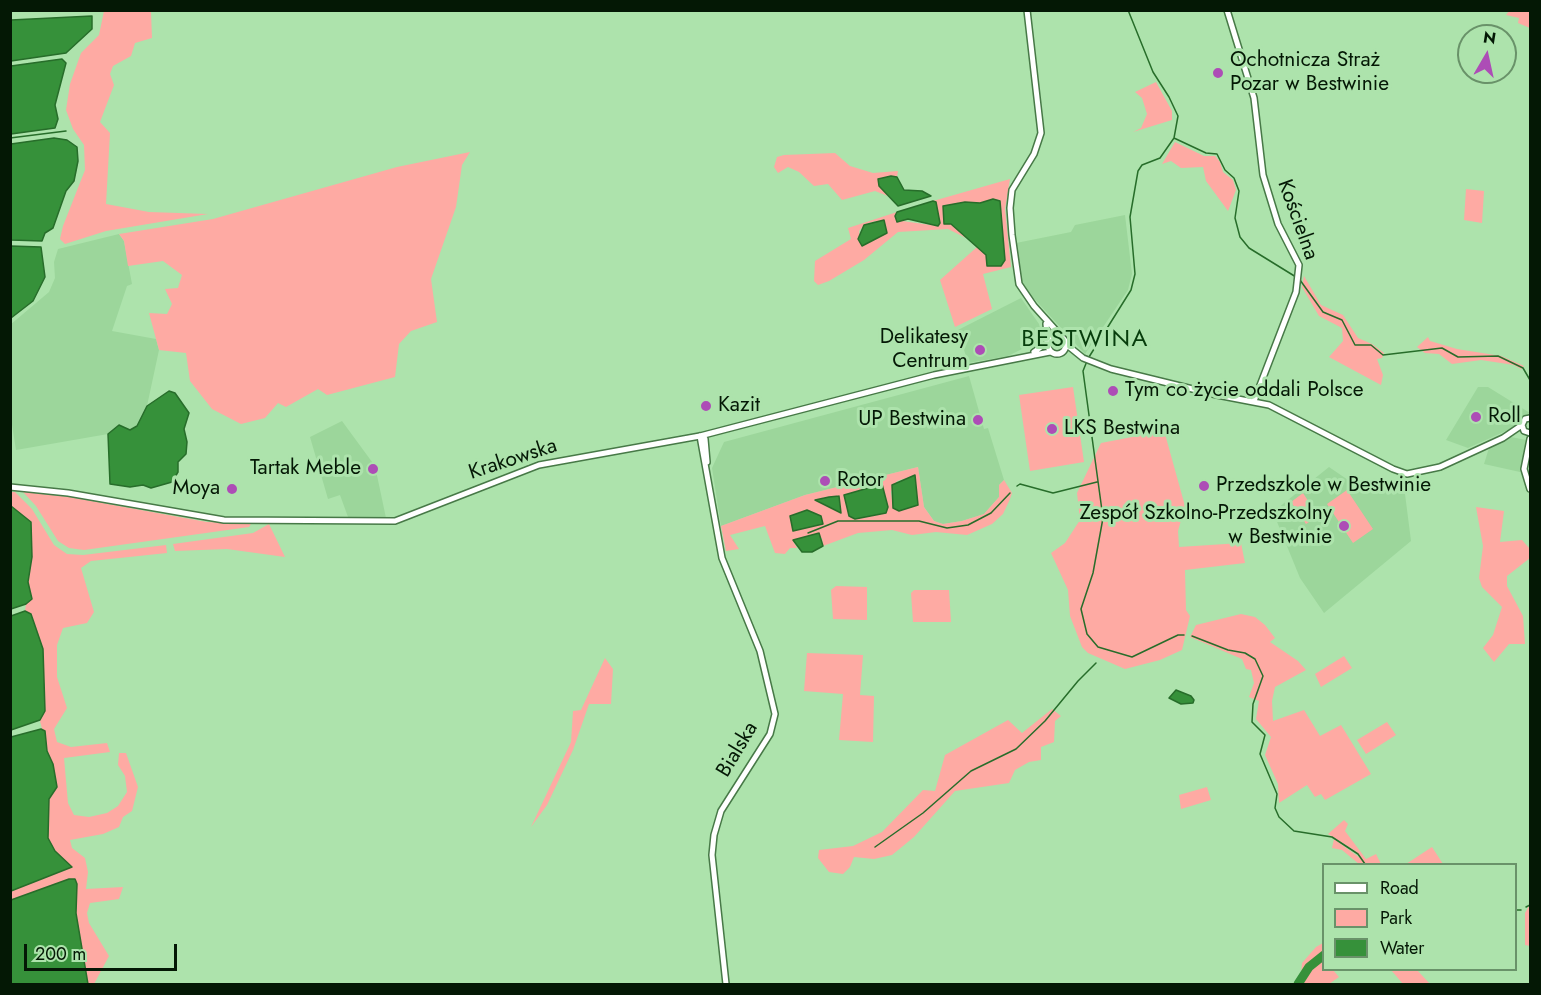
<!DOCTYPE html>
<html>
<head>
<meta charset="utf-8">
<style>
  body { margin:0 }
  #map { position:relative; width:1541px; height:995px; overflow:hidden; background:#ade3ac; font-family:Jost,sans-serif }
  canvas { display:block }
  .frame { position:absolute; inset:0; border:12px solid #041805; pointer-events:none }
  .legend { position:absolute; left:1322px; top:863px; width:195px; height:108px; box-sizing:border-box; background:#ade3ac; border:2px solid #699269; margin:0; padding:8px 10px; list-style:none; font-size:18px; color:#041805 }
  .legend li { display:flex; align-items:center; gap:12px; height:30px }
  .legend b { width:30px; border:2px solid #699269 }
  .north { position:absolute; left:1457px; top:24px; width:60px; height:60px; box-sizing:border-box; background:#ade3ac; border:2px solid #699269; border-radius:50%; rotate:9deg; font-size:16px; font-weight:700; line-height:24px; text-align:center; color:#041805 }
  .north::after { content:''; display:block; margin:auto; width:21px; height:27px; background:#ad4db6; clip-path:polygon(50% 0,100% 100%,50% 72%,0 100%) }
  .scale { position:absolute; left:24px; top:944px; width:153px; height:27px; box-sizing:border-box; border:3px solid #041805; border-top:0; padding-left:8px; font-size:18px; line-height:21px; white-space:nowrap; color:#041805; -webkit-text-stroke:4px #ade3ac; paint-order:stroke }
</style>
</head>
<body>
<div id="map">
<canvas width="1541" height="995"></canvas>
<div class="frame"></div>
<ul class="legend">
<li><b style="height:8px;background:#fff"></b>Road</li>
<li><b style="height:16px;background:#feaaa3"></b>Park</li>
<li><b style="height:16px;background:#36913a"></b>Water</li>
</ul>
<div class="north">N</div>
<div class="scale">200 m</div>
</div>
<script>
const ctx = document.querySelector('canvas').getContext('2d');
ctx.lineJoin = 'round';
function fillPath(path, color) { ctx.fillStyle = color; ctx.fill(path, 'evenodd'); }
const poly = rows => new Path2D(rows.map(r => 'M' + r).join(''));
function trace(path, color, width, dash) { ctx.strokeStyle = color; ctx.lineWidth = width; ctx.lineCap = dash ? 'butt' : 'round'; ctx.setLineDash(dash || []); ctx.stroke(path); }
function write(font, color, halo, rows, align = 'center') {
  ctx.font = font + ' Jost,sans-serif'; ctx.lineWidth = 6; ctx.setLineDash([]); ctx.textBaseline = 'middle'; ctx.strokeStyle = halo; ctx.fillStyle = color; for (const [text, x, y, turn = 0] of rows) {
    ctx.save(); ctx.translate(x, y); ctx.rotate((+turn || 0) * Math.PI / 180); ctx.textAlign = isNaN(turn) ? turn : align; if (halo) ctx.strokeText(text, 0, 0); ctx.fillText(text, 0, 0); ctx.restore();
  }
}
const built = poly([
  [1125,215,1132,274,1128,290,1085,354,1028,292,1021,279,1016,243,1071,232,1075,225],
  [119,234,124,241,132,284,127,286,112,331,156,339,159,350,147,406,137,426,130,430,119,425,108,434,16,450,10,412,10,325,49,292,55,278,54,262,58,249],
  [1021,298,1039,324,1043,339,1022,344,1022,349,1008,356,968,363,958,330],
  [969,376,984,429,988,428,1004,480,999,485,999,497,984,514,962,521,943,524,934,521,924,507,918,467,805,495,721,526,712,468,724,442],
  [1478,387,1488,387,1530,413,1523,416,1517,426,1468,448,1446,440],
  [342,421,375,466,386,518,348,517,340,495,328,499,310,437],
  [1511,437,1526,440,1520,472,1484,464,1489,448],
  [1329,467,1354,484,1405,494,1411,541,1324,613,1300,578,1273,512]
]);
const green = poly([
  [1510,10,1530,11,1530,28,1518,23,1519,18,1506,15],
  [104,11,151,12,152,38,135,43,131,56,113,66,110,74,114,85,100,122,110,133,106,204,149,212,208,214,106,231,65,244,60,239,63,226,85,170,84,145,73,129,66,110,70,84,81,53,99,35],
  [1156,82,1172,111,1172,120,1133,132,1141,128,1147,114,1142,98,1135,92],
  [1175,142,1204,156,1215,156,1220,162,1223,172,1233,180,1236,190,1228,211,1206,181,1203,167,1181,168,1171,161,1162,164],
  [470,152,462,165,456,207,431,279,437,322,411,331,399,344,395,377,327,395,318,389,286,407,278,403,265,418,241,424,212,409,190,381,186,353,159,350,149,313,167,314,172,304,165,289,178,288,182,275,163,261,128,266,124,241,119,234,213,219,397,167],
  [835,153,850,166,873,173,898,171,897,177,891,176,879,186,893,198,875,191,842,200,828,184,814,186,799,172,788,167,778,173,774,167,777,157,784,155],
  [1010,179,1005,209,1011,267,983,274,992,309,955,327,940,280,977,247,1001,266,1005,260,1000,200,993,199,980,203,965,202,951,224,966,238,948,229,898,232,864,260,829,281,818,285,814,281,815,261,851,239,848,228,897,212,895,216,902,221,938,226,940,223,936,203,933,201],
  [875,221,887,233,862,245,859,231,864,225],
  [1466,189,1484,191,1482,223,1464,220],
  [1304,276,1321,305,1343,315,1358,338,1372,344,1384,353,1382,358,1377,359,1383,375,1381,385,1329,357,1343,341,1342,328,1319,316,1302,287],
  [1428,337,1430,341,1457,349,1501,356,1524,366,1521,369,1514,365,1481,360,1452,364,1439,354,1425,353,1417,347],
  [1073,387,1084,462,1030,471,1019,395],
  [1158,432,1165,434,1185,506,1178,531,1179,547,1241,543,1245,563,1185,570,1186,610,1190,616,1182,650,1160,660,1125,669,1088,653,1082,647,1070,616,1068,590,1051,553,1065,543,1080,520,1077,493,1101,443],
  [918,467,924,507,934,521,943,524,962,521,984,514,999,497,999,485,1004,480,1012,493,1010,499,1003,514,992,524,967,535,936,532,912,535,892,530,858,533,823,546,822,538,793,541,797,548,790,548,785,554,775,553,765,526,730,535,739,549,726,551,721,526,805,495],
  [903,479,916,485,917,495,893,508,891,492,897,481],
  [882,484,888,507,886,513,858,518,844,495],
  [1347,490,1373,529,1353,543,1327,504],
  [11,492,15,492,32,509,54,545,67,554,83,555,166,545,167,553,91,561,81,568,94,612,87,623,63,628,57,645,57,677,67,708,54,729,57,742,71,747,107,743,110,752,64,758,68,803,74,815,89,817,107,813,118,806,127,792,125,776,118,765,119,753,126,753,138,787,132,811,123,817,119,827,103,834,70,840,72,848,85,858,88,872,86,889,123,887,119,899,90,903,87,913,89,923,109,956,94,984,88,984,76,913,77,885,11,901,11,891,71,867,55,851,48,838,49,799,57,787,40,721,45,711,43,649,31,614,25,611,26,604,32,599,28,582,31,522,11,506],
  [23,492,69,497,207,522,251,524,249,527,84,550,69,548,58,541,36,506],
  [1303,493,1318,516,1306,524,1291,502],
  [1476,507,1504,511,1500,542,1522,540,1530,549,1530,558,1507,576,1507,586,1523,616,1525,644,1509,644,1494,662,1483,648,1493,635,1502,607,1482,587,1479,578,1483,546],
  [269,524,285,557,227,549,175,551,173,544,253,533],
  [836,586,867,587,867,620,833,619,831,590],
  [914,590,949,590,951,622,913,622,911,593],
  [1241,614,1255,617,1265,625,1275,638,1270,642,1298,661,1306,670,1275,687,1272,701,1273,721,1304,710,1320,736,1341,725,1371,774,1325,800,1321,794,1315,797,1307,785,1279,803,1278,784,1265,755,1271,737,1256,719,1259,701,1249,697,1254,683,1251,670,1246,669,1242,659,1190,637,1196,625],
  [807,653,863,655,860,695,874,696,873,742,839,740,843,694,804,691],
  [1344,656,1352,668,1321,687,1315,674],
  [605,658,613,669,611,704,589,704,573,750,547,805,531,827,571,742,573,711,581,710],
  [1052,709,1061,716,1055,721,1054,742,1041,747,1041,760,1029,762,1015,770,1009,783,955,791,914,837,892,855,874,859,854,857,850,867,843,874,829,872,818,858,819,850,853,846,882,832,923,790,935,791,945,755,1008,720,1022,733],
  [1387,722,1396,735,1366,754,1357,740],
  [1207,787,1211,800,1181,809,1179,795],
  [1344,820,1348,824,1345,831,1366,859,1376,854,1381,864,1359,864,1342,850,1332,848,1334,839,1364,861,1354,850,1328,834],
  [1432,847,1443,864,1406,864],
  [1530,904,1530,946,1525,945,1525,913],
  [1323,943,1324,970,1333,970,1339,977,1329,984,1294,984,1301,976,1302,963,1316,947],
  [1391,970,1417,970,1430,984,1403,984]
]);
const water = poly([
  [92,16,92,29,66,53,11,61,11,20,92,16],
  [62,59,66,63,55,105,58,119,55,128,11,134,11,66,62,59],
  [54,138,67,140,77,147,78,161,74,181,66,191,53,228,45,233,42,241,11,240,11,144,54,138],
  [891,176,897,177,904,190,922,191,931,196,898,206,879,186,878,179,891,176],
  [993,199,1000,201,1005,260,1001,266,987,266,986,255,951,224,944,224,943,206,965,202,980,203,993,199],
  [933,201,936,202,940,223,938,226,908,219,897,222,895,216,897,212,933,201],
  [884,220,887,233,862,246,858,239,864,225,884,220],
  [11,246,41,247,45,277,33,301,11,318,11,246],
  [169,391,175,393,189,413,184,429,187,442,186,454,178,462,178,472,172,482,151,488,143,485,130,487,110,484,108,434,119,425,130,430,137,426,147,406,169,391],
  [915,475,918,505,899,511,893,508,892,485,915,475],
  [882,484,888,507,886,513,855,519,849,516,844,495,882,484],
  [839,496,841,513,815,500,829,497,839,496],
  [11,506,31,522,32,557,28,582,32,599,26,604,11,609,11,506],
  [807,510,821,516,823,524,793,531,790,516,807,510],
  [819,533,823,546,812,552,802,552,793,540,819,533],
  [25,611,31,614,43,649,45,711,40,720,11,730,11,616,25,611],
  [1176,690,1191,696,1194,700,1193,703,1181,704,1169,698,1176,690],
  [41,729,45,731,47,751,53,764,57,787,49,799,48,838,55,851,72,867,11,891,11,737,41,729],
  [69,879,75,879,77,884,76,913,88,984,11,984,11,900,69,879]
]);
const stream = poly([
  [1128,10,1153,72,1169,97,1178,116,1174,138,1206,153,1217,154,1225,170,1234,178,1239,191,1235,218,1240,237,1249,248,1296,277],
  [10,138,66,131],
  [1300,280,1323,312,1342,320,1355,345,1371,345,1383,355,1442,348,1458,357,1498,356,1523,368,1530,380],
  [1089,357,1131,290,1135,274,1130,217,1138,171,1142,165,1160,158,1174,138],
  [1087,361,1083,371,1103,518,1093,573,1081,609,1087,634,1098,647,1132,657,1178,635,1184,635],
  [1017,486,1020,484,1053,493,1097,482],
  [808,533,838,521,919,521,947,528,968,525,991,513,1010,493],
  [1192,636,1228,650,1245,653,1255,659,1263,676,1253,704,1252,722,1265,735,1260,754,1277,794,1275,808,1279,817,1294,831,1332,837,1358,854,1365,864],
  [875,847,923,813,971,771,1016,749,1045,721,1078,681,1096,663],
  [1526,907,1530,905],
  [1516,910,1521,910]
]);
const river = poly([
  [1298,984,1309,967,1324,955]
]);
const minor = poly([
  [1027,10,1041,133,1034,154,1012,190,1010,208,1012,235,1019,284,1034,306,1061,336],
  [1227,10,1254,98,1263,175,1278,224,1299,265,1296,292,1254,401],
  '1048 345a9 9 0 1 1 18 0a9 9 0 1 1-18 0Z',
  [1067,345,1083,358,1111,369,1217,395,1269,405,1393,469,1407,474,1440,467,1503,438,1522,425],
  [1034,352,1048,342,1046,324],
  [1530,418,1525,419,1522,425,1524,431,1530,433],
  [700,436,722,558,760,651,775,714,770,734,721,811,714,835,712,855,726,984],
  [700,436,705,439,707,462],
  [1530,439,1524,469,1530,489],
  [10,487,68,493,224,520,395,521,539,465,700,436,934,375,1050,352]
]);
const markers = [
  [1218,73,6,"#ad4db6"],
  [980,350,6,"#ad4db6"],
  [1113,391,6,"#ad4db6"],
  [706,406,6,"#ad4db6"],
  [1476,417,6,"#ad4db6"],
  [978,420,6,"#ad4db6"],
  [1052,429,6,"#ad4db6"],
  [373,469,6,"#ad4db6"],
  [825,481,6,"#ad4db6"],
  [1204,486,6,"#ad4db6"],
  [232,489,6,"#ad4db6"],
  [1344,526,6,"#ad4db6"]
];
const poiNames = [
  ["Ochotnicza Straż",1230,61],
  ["Pozar w Bestwinie",1230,85],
  ["Delikatesy",968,338,"right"],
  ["Centrum",968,362,"right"],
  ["Tym co życie oddali Polsce",1125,391],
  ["Kazit",718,406],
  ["Roll",1488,417],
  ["UP Bestwina",966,420,"right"],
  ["LKS Bestwina",1064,429],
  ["Tartak Meble",361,469,"right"],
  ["Rotor",837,481],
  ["Przedszkole w Bestwinie",1216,486],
  ["Moya",220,489,"right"],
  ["Zespół Szkolno-Przedszkolny",1332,514,"right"],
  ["w Bestwinie",1332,538,"right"]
];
const streetNames = [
  ["Kościelna",1297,220,70],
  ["Krakowska",513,460,-18],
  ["Bialska",738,750,-59]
];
const quarterNames = [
  ["BESTWINA",1085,340]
];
fillPath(built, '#9cd69b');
fillPath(green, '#feaaa3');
fillPath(water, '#36913a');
trace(water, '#276d2a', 1.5);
trace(stream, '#276d2a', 1.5);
trace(river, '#36913a', 9);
trace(minor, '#477947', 8);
trace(minor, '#fff', 5);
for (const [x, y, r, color] of markers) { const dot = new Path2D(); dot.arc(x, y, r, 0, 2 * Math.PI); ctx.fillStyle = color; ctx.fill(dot); trace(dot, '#ade3ac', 2); }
write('21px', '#041805', '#ade3ac', poiNames, 'left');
write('21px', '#041805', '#ade3ac', streetNames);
ctx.letterSpacing = '1.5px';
write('24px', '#073d0c', '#ade3ac', quarterNames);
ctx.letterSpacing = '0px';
</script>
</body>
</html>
